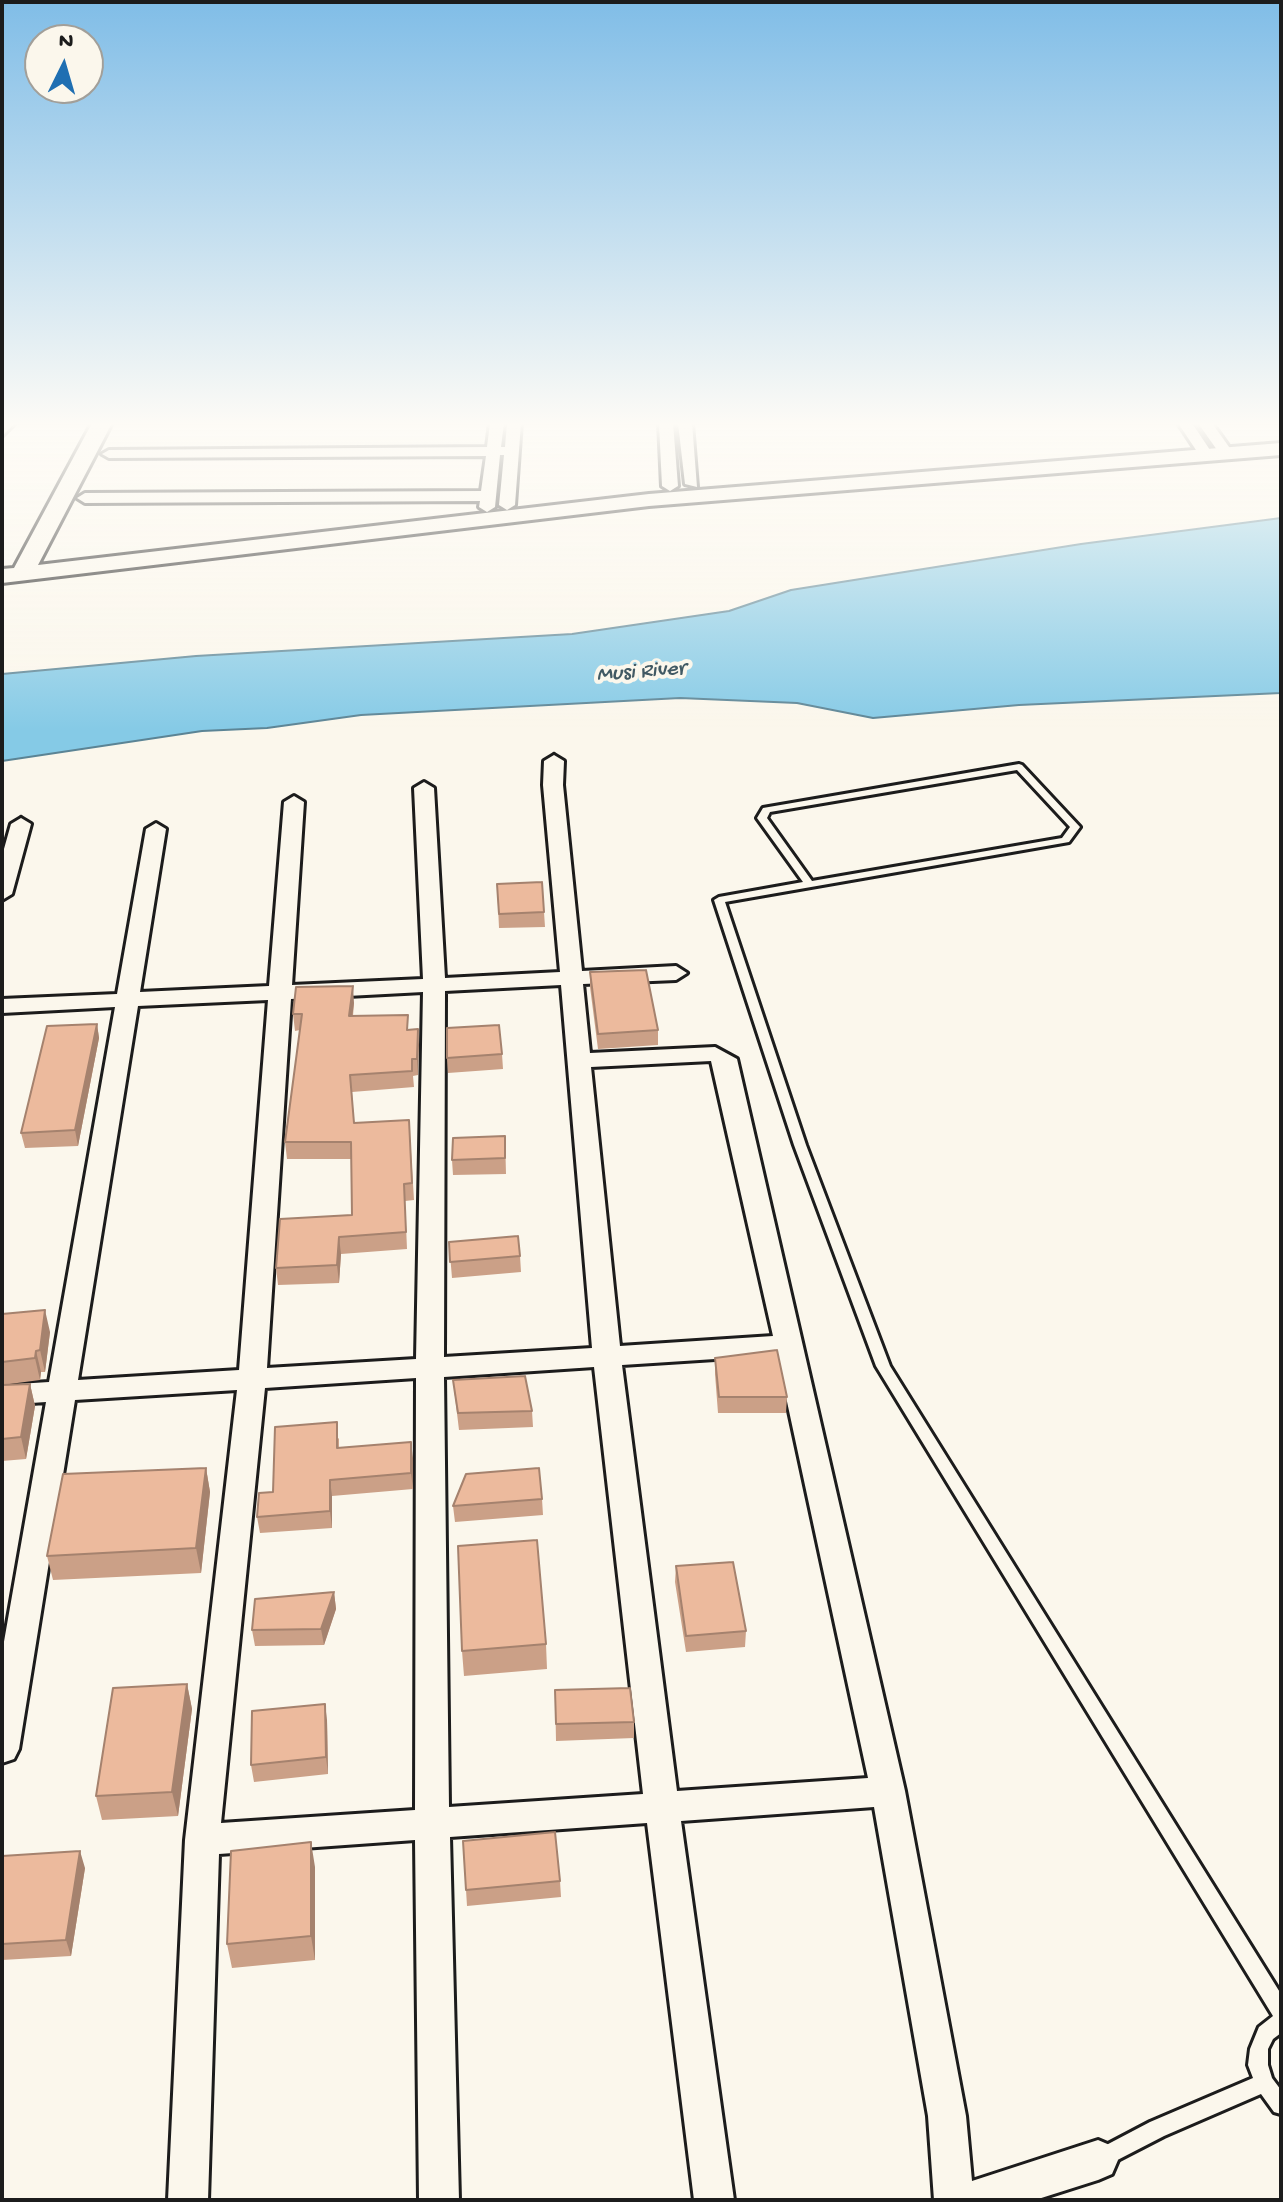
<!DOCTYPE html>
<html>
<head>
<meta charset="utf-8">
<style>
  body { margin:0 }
  #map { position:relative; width:1283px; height:2202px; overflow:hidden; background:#fbf7ec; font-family:"Gochi Hand",sans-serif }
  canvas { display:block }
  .frame { position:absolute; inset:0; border:4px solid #1c1c1c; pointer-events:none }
  .north { position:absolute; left:24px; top:24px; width:80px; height:80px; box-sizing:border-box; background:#fbf7ec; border:2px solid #a29f99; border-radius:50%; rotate:5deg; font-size:22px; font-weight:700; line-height:32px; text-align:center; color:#1c1c1c }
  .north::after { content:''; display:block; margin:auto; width:28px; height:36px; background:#1f6fb2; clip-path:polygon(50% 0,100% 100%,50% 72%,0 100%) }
</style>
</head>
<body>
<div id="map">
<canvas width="1283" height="2202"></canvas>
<div class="frame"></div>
<div class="north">N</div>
</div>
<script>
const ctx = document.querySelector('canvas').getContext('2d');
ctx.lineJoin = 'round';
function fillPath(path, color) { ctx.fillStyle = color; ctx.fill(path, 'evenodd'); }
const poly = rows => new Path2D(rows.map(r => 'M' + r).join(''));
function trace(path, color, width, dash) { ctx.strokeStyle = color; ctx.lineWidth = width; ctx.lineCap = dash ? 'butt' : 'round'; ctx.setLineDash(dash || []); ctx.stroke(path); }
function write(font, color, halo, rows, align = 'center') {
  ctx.font = font + ' "Gochi Hand",sans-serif'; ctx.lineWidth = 8; ctx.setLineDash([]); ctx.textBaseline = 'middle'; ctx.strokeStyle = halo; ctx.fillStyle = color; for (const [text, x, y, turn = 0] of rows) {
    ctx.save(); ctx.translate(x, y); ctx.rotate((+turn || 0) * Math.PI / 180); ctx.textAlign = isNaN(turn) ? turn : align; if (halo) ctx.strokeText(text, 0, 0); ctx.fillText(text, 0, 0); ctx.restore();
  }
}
const water = poly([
  [1281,518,1281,693,1019,705,873,718,797,703,680,698,361,715,267,728,202,731,2,761,2,674,196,656,572,634,729,611,791,590,1081,544,1281,518]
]);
const lane = poly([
  [1019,764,1022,765,1080,827,1069,842,725,902,806,1145,890,1366,1281,1994,1281,2033,1273,2039,1268,2049,1268,2065,1272,2078,1281,2090,1281,2114,1274,2112,1261,2094,1164,2136,1100,2169,1093,2166,1090,2159,1093,2152,1150,2122,1253,2078,1248,2065,1250,2049,1259,2027,1273,2016,876,1366,794,1145,714,900,719,897,803,882,757,818,763,808,1019,764],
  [1017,770,1070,827,1062,838,812,881,767,818,770,812,1017,770]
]);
const street = poly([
  [2,423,15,423,2,436,2,423],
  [490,423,504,423,501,447,505,447,507,423,521,423,515,505,507,510,499,505,504,455,500,455,495,507,487,512,479,507,480,501,85,503,77,498,85,493,481,491,486,456,109,458,102,454,109,450,487,447,490,423],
  [659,423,673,423,678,486,670,491,662,486,659,423],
  [678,423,692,423,697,487,685,484,678,423],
  [1178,423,1192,423,1214,456,1212,459,1202,459,1178,423],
  [1198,423,1212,423,1234,454,1232,457,1222,457,1198,423],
  [554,755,564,761,563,785,582,971,676,966,687,973,676,980,583,984,590,1053,715,1047,737,1059,905,1791,966,2116,972,2181,1098,2140,1112,2146,1118,2160,1112,2174,1098,2180,1035,2200,934,2200,928,2116,874,1807,681,1821,734,2200,694,2200,647,1823,450,1837,459,2200,419,2200,415,1840,219,1854,208,2200,168,2200,185,1840,237,1390,75,1400,19,1749,14,1759,2,1763,2,1653,46,1402,2,1405,2,1385,49,1382,115,1007,2,1013,2,999,117,994,146,829,156,823,166,829,140,992,269,986,284,802,294,796,304,802,292,985,423,979,414,788,424,782,434,788,445,978,560,972,543,785,544,761,554,755],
  [561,985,592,1348,444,1357,445,991,561,985],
  [423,992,416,1359,267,1368,291,999,423,992],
  [268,1000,239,1370,78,1380,138,1006,268,1000],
  [711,1061,773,1336,620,1346,591,1067,711,1061],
  [777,1355,868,1778,677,1791,622,1365,777,1355],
  [594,1367,643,1794,449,1807,444,1377,594,1367],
  [416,1378,415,1810,221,1823,265,1388,416,1378],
  [21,818,31,824,12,894,2,900,2,856,11,824,21,818]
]);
const secondary = poly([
  [92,423,112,423,38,565,649,494,1281,443,1281,455,649,506,2,583,2,569,14,568,92,423]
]);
const wall = poly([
  [497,884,544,912,545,927,499,928],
  [590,972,658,1030,658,1045,598,1049,590,987],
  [354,1003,353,1016,409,1030,418,1029,418,1075,413,1076,414,1087,352,1092,354,1123,409,1120,414,1200,405,1201,407,1249,341,1254,339,1283,278,1285,276,1268,352,1215,351,1159,287,1159,285,1142,300,1030,295,1031,293,1014],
  [97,1024,99,1038,78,1146,25,1148,21,1133],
  [502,1054,503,1069,448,1073,447,1058],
  [505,1136,506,1174,453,1175,452,1160],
  [449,1242,520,1256,521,1272,452,1278],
  [2,1314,50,1332,45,1372,41,1372,40,1380,2,1385],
  [715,1358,787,1397,786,1413,718,1413,715,1374],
  [453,1380,532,1411,533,1427,459,1430],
  [30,1384,35,1406,26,1459,2,1461,2,1385],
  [339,1438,339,1448,411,1442,413,1489,332,1496,332,1528,260,1533,257,1517,273,1492],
  [206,1468,210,1492,201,1573,53,1580,47,1556],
  [542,1499,543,1515,455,1522,453,1506],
  [676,1566,746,1631,745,1647,686,1652,675,1582],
  [334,1592,336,1609,324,1645,255,1646,252,1630],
  [546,1644,547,1669,464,1676,462,1651],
  [187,1684,192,1709,178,1816,102,1820,96,1796],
  [555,1690,634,1722,634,1738,556,1741],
  [327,1720,328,1774,254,1782,251,1765],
  [463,1841,560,1881,561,1897,467,1906],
  [2,1856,85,1868,71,1956,2,1960],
  [315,1867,315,1960,232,1968,227,1944]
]);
const shadedWall = poly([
  [353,986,354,1003,350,1033,349,1016],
  [97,1024,99,1038,78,1146,75,1130],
  [418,1029,419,1045,418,1075,417,1059],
  [339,1237,341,1254,339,1283,337,1265],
  [45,1310,50,1332,45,1372,40,1350],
  [36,1351,41,1372,40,1380,35,1358],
  [30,1384,35,1406,26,1459,21,1437],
  [411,1442,413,1458,413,1489,411,1473],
  [206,1468,210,1492,201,1573,196,1548],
  [330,1480,332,1496,332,1528,330,1511],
  [334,1592,336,1609,324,1645,321,1629],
  [187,1684,192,1709,178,1816,172,1792],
  [325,1704,327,1720,328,1774,326,1757],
  [311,1842,315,1867,315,1960,311,1936],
  [80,1851,85,1868,71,1956,66,1940]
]);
const building = poly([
  [542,882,544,912,499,914,497,884,542,882],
  [646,970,658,1030,598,1034,590,972,646,970],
  [353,986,349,1016,408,1015,407,1030,418,1029,417,1059,412,1059,412,1071,350,1075,354,1123,409,1120,412,1183,404,1184,406,1232,339,1237,337,1265,276,1268,280,1219,352,1215,351,1142,285,1142,302,1014,293,1014,296,987,353,986],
  [97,1024,75,1130,21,1133,47,1026,97,1024],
  [499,1025,502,1054,447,1058,447,1028,499,1025],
  [505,1136,505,1158,452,1160,453,1138,505,1136],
  [518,1236,520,1256,450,1262,449,1242,518,1236],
  [45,1310,40,1350,36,1351,35,1358,2,1362,2,1314,45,1310],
  [777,1350,787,1397,719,1397,715,1358,777,1350],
  [525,1376,532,1411,458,1413,453,1380,525,1376],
  [30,1384,21,1437,2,1439,2,1385,30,1384],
  [337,1422,337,1448,411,1442,411,1473,330,1480,330,1511,257,1517,259,1493,273,1492,275,1427,337,1422],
  [206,1468,196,1548,47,1556,63,1474,206,1468],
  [539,1468,542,1499,453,1506,466,1474,539,1468],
  [537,1540,546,1644,462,1651,458,1546,537,1540],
  [733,1562,746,1631,686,1636,676,1566,733,1562],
  [334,1592,321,1629,252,1630,255,1599,334,1592],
  [187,1684,172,1792,96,1796,113,1688,187,1684],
  [630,1688,634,1722,556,1724,555,1690,630,1688],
  [325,1704,326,1757,251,1765,252,1711,325,1704],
  [555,1832,560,1881,466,1890,463,1841,555,1832],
  [311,1842,311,1936,227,1944,231,1851,311,1842],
  [80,1851,66,1940,2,1944,2,1856,80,1851]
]);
const farWaternames = [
  ["Musi River",641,673,-4]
];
fillPath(water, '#85cae6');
trace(water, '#5b8495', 2);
trace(lane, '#1c1c1c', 6);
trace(street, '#1c1c1c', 6);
trace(secondary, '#1c1c1c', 6);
fillPath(lane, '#fbf7ec');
fillPath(street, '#fbf7ec');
fillPath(secondary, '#fbf7ec');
fillPath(wall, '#cba087');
fillPath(shadedWall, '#a5826e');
fillPath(building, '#ecba9d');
trace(building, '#a5826e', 2);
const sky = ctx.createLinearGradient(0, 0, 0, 731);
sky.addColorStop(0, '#80bde7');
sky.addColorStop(0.58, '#fdfbf6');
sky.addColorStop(1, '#fdfbf600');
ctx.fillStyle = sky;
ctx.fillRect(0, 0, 1283, 731);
write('italic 22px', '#415963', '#fbf7ec', farWaternames);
</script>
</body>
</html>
